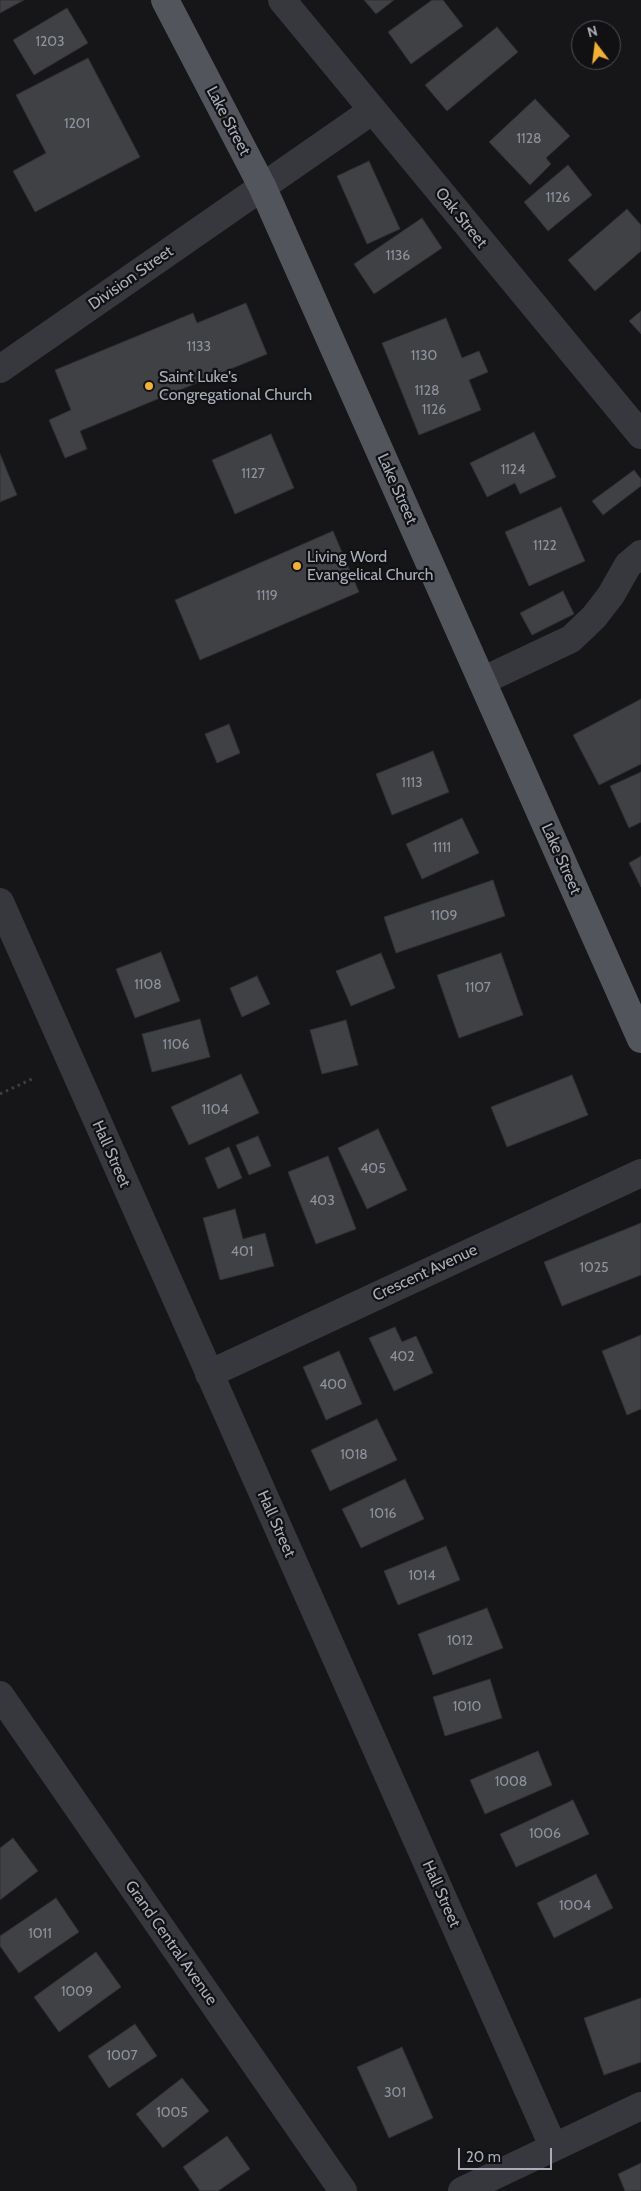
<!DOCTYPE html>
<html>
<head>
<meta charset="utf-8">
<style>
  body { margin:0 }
  #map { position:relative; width:641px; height:2191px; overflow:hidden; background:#161618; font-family:Cabin,sans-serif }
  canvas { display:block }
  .north { position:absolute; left:571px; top:20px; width:50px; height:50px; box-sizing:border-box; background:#111113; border:1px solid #4d4f55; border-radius:50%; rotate:345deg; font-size:14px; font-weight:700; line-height:20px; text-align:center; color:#a8adb8 }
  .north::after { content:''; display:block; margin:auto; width:18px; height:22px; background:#f2b134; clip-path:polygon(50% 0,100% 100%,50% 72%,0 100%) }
  .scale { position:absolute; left:458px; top:2148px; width:94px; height:22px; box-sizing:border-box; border:2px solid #a8adb8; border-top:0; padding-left:6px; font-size:15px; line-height:18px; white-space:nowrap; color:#a8adb8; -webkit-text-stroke:4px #111113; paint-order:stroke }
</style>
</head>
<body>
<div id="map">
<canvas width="641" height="2191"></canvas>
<div class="north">N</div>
<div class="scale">20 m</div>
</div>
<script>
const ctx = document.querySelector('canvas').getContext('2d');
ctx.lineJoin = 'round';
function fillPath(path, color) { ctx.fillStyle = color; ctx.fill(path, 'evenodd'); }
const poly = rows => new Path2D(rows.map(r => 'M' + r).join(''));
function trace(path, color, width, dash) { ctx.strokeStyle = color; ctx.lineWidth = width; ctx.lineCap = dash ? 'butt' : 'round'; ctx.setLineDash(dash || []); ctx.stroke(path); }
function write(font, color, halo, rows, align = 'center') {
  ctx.font = font + ' Cabin,sans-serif'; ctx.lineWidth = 4.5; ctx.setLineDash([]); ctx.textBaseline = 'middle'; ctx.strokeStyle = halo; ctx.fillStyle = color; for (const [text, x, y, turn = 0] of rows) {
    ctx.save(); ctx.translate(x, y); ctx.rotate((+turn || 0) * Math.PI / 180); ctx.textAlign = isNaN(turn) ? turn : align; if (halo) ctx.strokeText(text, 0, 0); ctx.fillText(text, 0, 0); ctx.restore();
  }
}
const building = poly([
  [0,0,24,0,0,13,0,0],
  [364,0,394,0,376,14,364,0],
  [432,0,443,0,463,26,411,64,388,32,432,0],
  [67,8,88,43,34,75,13,40,67,8],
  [497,27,518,52,447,111,425,85,497,27],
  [88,58,140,157,35,212,13,171,46,153,16,95,88,58],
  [535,99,570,136,546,158,551,164,530,185,489,142,535,99],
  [369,161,400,229,367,244,337,176,369,161],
  [568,165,592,195,548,231,524,202,568,165],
  [627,209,641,225,641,251,595,291,568,260,627,209],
  [422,218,442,248,374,294,354,264,422,218],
  [246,303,267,354,80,431,87,449,65,458,49,420,71,410,55,370,193,313,197,323,246,303],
  [641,311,641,334,629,321,641,311],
  [446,318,462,358,479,351,488,372,469,380,481,410,419,435,382,343,446,318],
  [534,432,556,477,520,494,515,483,487,497,470,463,534,432],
  [271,434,294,488,235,514,212,460,271,434],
  [0,454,17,495,0,502,0,454],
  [634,470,641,479,641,486,603,515,592,501,634,470],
  [561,507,585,561,529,586,505,532,561,507],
  [333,531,359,592,200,660,175,600,333,531],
  [563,591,574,614,532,635,520,613,563,591],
  [641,699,641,764,599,785,573,735,641,699],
  [229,724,240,753,217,763,205,734,229,724],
  [433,751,449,792,392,815,376,774,433,751],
  [641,772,641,822,629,828,610,786,641,772],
  [462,818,479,853,422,879,406,844,462,818],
  [641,856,641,887,629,863,641,856],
  [493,880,505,916,396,953,384,917,493,880],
  [161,952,180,1001,135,1018,116,969,161,952],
  [381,953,395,988,351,1006,336,971,381,953],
  [501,953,523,1015,459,1038,437,975,501,953],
  [257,976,270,1004,242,1017,230,988,257,976],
  [200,1019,210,1057,152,1072,142,1034,200,1019],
  [346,1020,358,1065,322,1074,310,1030,346,1020],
  [241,1074,259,1113,189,1145,171,1107,241,1074],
  [572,1075,588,1115,507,1147,491,1107,572,1075],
  [378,1129,407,1190,367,1209,338,1148,378,1129],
  [258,1136,271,1166,249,1175,236,1145,258,1136],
  [229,1147,242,1178,218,1189,205,1158,229,1147],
  [328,1156,356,1229,316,1244,288,1172,328,1156],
  [235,1209,243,1239,265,1233,274,1266,220,1280,203,1218,235,1209],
  [641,1223,641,1275,562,1306,544,1262,641,1223],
  [395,1327,402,1342,416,1336,433,1373,394,1391,369,1338,395,1327],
  [641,1335,641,1409,627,1415,602,1351,641,1335],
  [339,1351,362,1404,326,1420,303,1367,339,1351],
  [377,1419,397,1460,330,1491,311,1450,377,1419],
  [405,1479,424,1519,361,1548,342,1509,405,1479],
  [446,1546,460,1580,398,1605,384,1571,446,1546],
  [487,1608,503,1648,433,1675,418,1634,487,1608],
  [490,1679,502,1718,445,1736,433,1697,490,1679],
  [538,1751,552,1785,485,1814,470,1780,538,1751],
  [573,1800,589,1834,516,1867,500,1834,573,1800],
  [13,1838,38,1871,0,1900,0,1848,13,1838],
  [596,1874,613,1908,554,1938,537,1903,596,1874],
  [56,1898,79,1932,19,1973,0,1946,0,1936,56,1898],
  [96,1952,121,1987,59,2032,34,1997,96,1952],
  [641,1998,641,2062,604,2075,584,2018,641,1998],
  [135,2024,157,2056,109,2088,88,2056,135,2024],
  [402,2047,433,2118,389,2138,357,2067,402,2047],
  [182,2078,209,2111,163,2148,136,2114,182,2078],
  [227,2136,250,2169,218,2191,200,2191,183,2167,227,2136],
  [641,2163,641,2191,625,2191,618,2174,641,2163]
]);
const path = poly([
  [0,1094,34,1078]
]);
const minor = poly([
  [282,0,641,435],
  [0,369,373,110],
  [482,681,571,639,594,617,611,595,628,565,641,554],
  [0,902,553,2146],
  [209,1374,641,1173],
  [0,1695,343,2191],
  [462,2191,641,2106]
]);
const major = poly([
  [165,0,262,186,641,1039]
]);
const markers = [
  [149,386,5,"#f2b134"],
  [297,566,5,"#f2b134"]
];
const numberNames = [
  ["1203",50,42],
  ["1201",77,124],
  ["1128",529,139],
  ["1126",558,198],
  ["1136",398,256],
  ["1133",199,347],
  ["1130",424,356],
  ["1128",427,391],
  ["1126",434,410],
  ["1124",513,470],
  ["1127",253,474],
  ["1122",545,546],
  ["1119",267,596],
  ["1113",412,783],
  ["1111",442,848],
  ["1109",444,916],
  ["1108",148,985],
  ["1107",478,988],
  ["1106",176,1045],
  ["1104",215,1110],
  ["405",373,1169],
  ["403",322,1201],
  ["401",242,1252],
  ["1025",594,1268],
  ["402",402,1357],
  ["400",333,1385],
  ["1018",354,1455],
  ["1016",383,1514],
  ["1014",422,1576],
  ["1012",460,1641],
  ["1010",467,1707],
  ["1008",511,1782],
  ["1006",545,1834],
  ["1004",575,1906],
  ["1011",40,1934],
  ["1009",77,1992],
  ["1007",122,2056],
  ["301",395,2093],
  ["1005",172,2113]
];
const streetNames = [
  ["Lake Street",228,121,62],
  ["Oak Street",461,218,51],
  ["Division Street",131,278,-35],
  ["Lake Street",397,489,66],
  ["Lake Street",561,859,66],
  ["Hall Street",111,1154,66],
  ["Crescent Avenue",425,1273,-25],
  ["Hall Street",276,1524,66],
  ["Hall Street",441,1894,66],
  ["Grand Central Avenue",171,1943,55]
];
const poiNames = [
  ["Saint Luke's",159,377],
  ["Congregational Church",159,395],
  ["Living Word",307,557],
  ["Evangelical Church",307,575]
];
fillPath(building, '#404145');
trace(building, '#303034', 1);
trace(path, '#3d3f44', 3, [2.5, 4]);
trace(minor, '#37383d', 28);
trace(major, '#53555c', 28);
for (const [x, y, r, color] of markers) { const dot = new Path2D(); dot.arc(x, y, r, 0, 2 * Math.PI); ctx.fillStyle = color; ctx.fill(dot); trace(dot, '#111113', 2); }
write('14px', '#8e929b', null, numberNames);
write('16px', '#a8adb8', '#111113', streetNames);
write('16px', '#a8adb8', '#111113', poiNames, 'left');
</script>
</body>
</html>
